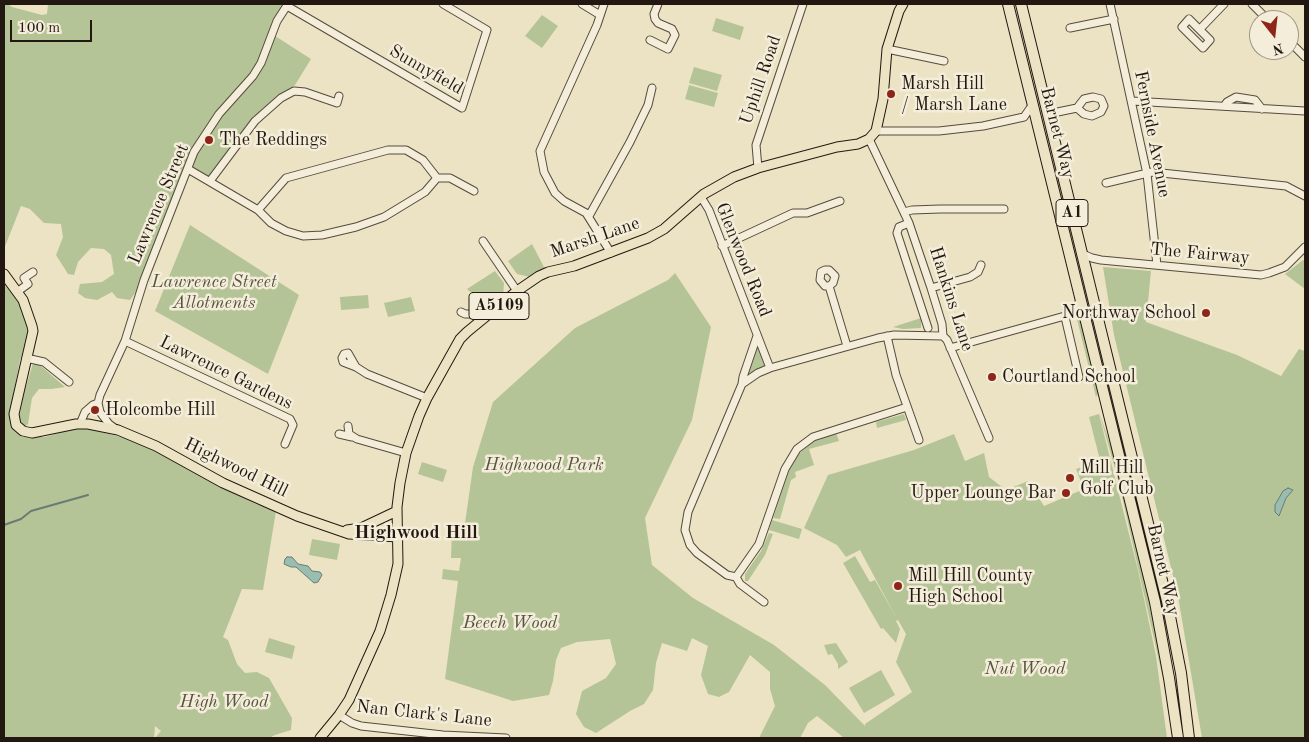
<!DOCTYPE html>
<html>
<head>
<meta charset="utf-8">
<style>
  body { margin:0 }
  #map { position:relative; width:1309px; height:742px; overflow:hidden; background:#ece3c4; font-family:"Old Standard TT",serif }
  canvas { display:block }
  .frame { position:absolute; inset:0; border:5px solid #231811; pointer-events:none }
  .north { position:absolute; left:1249px; top:10px; width:50px; height:50px; box-sizing:border-box; background:#f3edd9; border:1px solid #a09889; border-radius:50%; rotate:164deg; font-size:14px; font-weight:700; line-height:20px; text-align:center; color:#231811 }
  .north::after { content:''; display:block; margin:auto; width:18px; height:22px; background:#8f2418; clip-path:polygon(50% 0,100% 100%,50% 72%,0 100%) }
  .scale { position:absolute; left:10px; top:20px; width:82px; height:22px; box-sizing:border-box; border:2px solid #231811; border-top:0; padding-left:6px; font-size:15px; line-height:18px; white-space:nowrap; color:#231811; -webkit-text-stroke:4px #f3edd9; paint-order:stroke }
</style>
</head>
<body>
<div id="map">
<canvas width="1309" height="742"></canvas>
<div class="frame"></div>
<div class="north">N</div>
<div class="scale">100 m</div>
</div>
<script>
const ctx = document.querySelector('canvas').getContext('2d');
ctx.lineJoin = 'round';
function fillPath(path, color) { ctx.fillStyle = color; ctx.fill(path, 'evenodd'); }
const poly = rows => new Path2D(rows.map(r => 'M' + r).join(''));
function trace(path, color, width, dash) { ctx.strokeStyle = color; ctx.lineWidth = width; ctx.lineCap = dash ? 'butt' : 'round'; ctx.setLineDash(dash || []); ctx.stroke(path); }
function write(font, color, halo, rows, align = 'center') {
  ctx.font = font + ' "Old Standard TT",serif'; ctx.lineWidth = 5; ctx.setLineDash([]); ctx.textBaseline = 'middle'; ctx.strokeStyle = halo; ctx.fillStyle = color; for (const [text, x, y, turn = 0] of rows) {
    ctx.save(); ctx.translate(x, y); ctx.rotate((+turn || 0) * Math.PI / 180); ctx.textAlign = isNaN(turn) ? turn : align; if (halo) ctx.strokeText(text, 0, 0); ctx.fillText(text, 0, 0); ctx.restore();
  }
}
const green = poly([
  [4,4,8,4,12,7,42,15,47,14,48,4,288,4,272,34,311,59,295,85,254,122,210,177,190,166,144,280,130,300,117,298,112,292,97,300,85,298,78,293,80,284,102,282,114,274,111,255,104,249,91,248,78,262,74,275,68,274,56,255,63,237,61,224,44,223,30,209,21,206,4,249],
  [542,15,558,26,542,48,525,36],
  [716,18,744,27,740,40,712,31],
  [694,67,722,75,717,91,689,83],
  [689,85,718,93,714,107,685,99],
  [190,225,299,295,268,374,155,311],
  [532,244,545,269,530,277,517,274,508,261],
  [1303,260,1305,261,1305,289,1285,274],
  [1103,267,1151,271,1146,322,1237,355,1281,376,1299,349,1305,351,1305,738,1202,738,1178,596,1114,335],
  [495,271,504,283,503,297,488,309,467,289],
  [675,273,711,327,692,420,645,518,652,565,693,598,774,645,825,685,865,726,865,724,912,692,896,662,906,634,898,620,896,621,900,629,896,643,883,628,881,629,843,563,855,556,870,582,875,580,897,619,860,550,846,557,837,545,804,528,828,475,914,450,954,434,965,461,984,453,989,477,1006,490,1028,481,1044,506,1084,489,1076,469,1099,461,1101,464,1089,417,1099,414,1138,570,1156,656,1167,738,844,738,817,716,808,723,800,738,759,738,775,706,770,689,770,672,750,655,729,692,719,697,708,694,701,675,708,646,692,638,687,651,662,643,656,663,653,690,644,704,630,711,596,733,584,727,576,714,582,691,606,678,616,664,610,639,577,642,561,648,556,660,553,681,549,695,513,701,445,679,458,581,442,579,443,569,459,571,461,558,451,558,452,530,464,530,473,467,493,402,575,328,668,280],
  [4,283,6,284,20,303,31,333,20,360,10,412,12,428,22,437,45,437,69,430,85,428,121,437,137,442,174,460,225,489,256,504,276,511,263,590,242,589,223,637,228,640,237,664,245,673,257,672,269,678,292,718,291,730,275,735,269,738,155,738,161,731,155,726,154,738,4,738],
  [368,295,369,308,341,310,340,297],
  [411,297,415,311,388,317,384,303],
  [1074,317,1081,320,1099,392,1096,397,1077,319],
  [921,318,921,328,903,329,893,327],
  [758,346,764,363,764,366,748,375],
  [34,360,65,387,51,389,39,389,32,398,28,424,24,427,19,419,24,393],
  [1099,412,1115,458,1148,590,1165,682,1163,679,1119,483],
  [904,414,906,420,877,428,876,422],
  [836,433,839,441,809,449,814,465,795,472,796,477,791,480,780,519,773,518,793,459,808,446,807,443],
  [422,462,447,470,443,482,418,474],
  [772,520,802,529,799,539,769,530],
  [769,533,773,534,765,555,748,581,745,581,745,574,761,551],
  [312,539,340,544,337,560,309,555],
  [269,638,295,646,292,659,265,652],
  [836,643,848,662,838,669,838,664,832,654,828,655,824,645],
  [881,670,895,695,864,713,849,688]
]);
const water = poly([
  [1288,488,1293,490,1286,498,1279,516,1275,512,1275,505,1283,491,1288,488],
  [287,557,292,557,298,564,308,566,312,571,320,572,322,575,318,582,314,583,296,567,291,567,284,564,285,559,287,557]
]);
const stream = poly([
  [4,525,21,519,31,511,88,495]
]);
const minor = poly([
  [582,4,600,15],
  [604,4,597,25,540,151,544,172,555,193,564,201,586,213,611,253],
  [1110,4,1147,174,1157,265],
  [1252,4,1268,20],
  [287,6,462,108,487,30,443,4],
  [1189,19,1210,40,1203,48,1182,27,1189,19],
  [1070,28,1114,19],
  [1200,29,1224,4],
  [650,40,668,49,675,35,672,29,658,23,655,19,654,14,658,4],
  [1289,41,1305,57],
  [887,49,944,61],
  [1132,101,1305,111],
  [1224,106,1227,102,1236,97,1255,100,1262,109],
  [1048,114,1077,108,1084,99,1093,97,1101,99,1104,106,1101,112,1092,116,1084,114,1077,108],
  [876,131,939,131,983,126,1024,117,1033,104],
  [869,139,909,223,931,288,942,324,943,336,947,340,989,438],
  [758,168,756,145,803,4],
  [188,169,258,210,286,178,388,150,406,150,423,160,437,178,450,178,474,191],
  [210,181,255,121,281,98,294,91,305,92,337,103,339,96],
  [1106,183,1152,172,1286,186,1305,196],
  [701,197,709,210,770,368],
  [258,210,271,223,286,231,303,236,322,235,356,227,384,217,425,192,437,178],
  [904,212,912,210,940,209,1004,209],
  [589,216,630,142,648,105,652,88],
  [909,223,899,227,897,233,928,328],
  [483,241,517,291],
  [722,246,793,213,807,213,840,201],
  [1083,254,1092,258,1101,260,1261,275,1269,273,1285,267,1305,247],
  [829,286,833,283,835,276,829,270,825,270,821,272,820,280,825,286,829,286,847,346],
  [931,288,970,277,978,272,981,265],
  [17,292,28,284,24,278,33,272],
  [461,312,465,314,469,314,480,310,487,316],
  [1065,317,1079,377],
  [887,336,896,375,919,440],
  [125,341,290,419,293,425,285,444],
  [950,348,1072,314,1081,299],
  [26,358,44,362,69,382],
  [356,367,343,362,342,358,344,354,348,353,356,367,367,374,427,398],
  [742,384,743,377,757,336],
  [80,424,85,412,93,405,98,403],
  [348,426,349,434,357,439,406,453],
  [116,429,109,424,100,412,98,403,100,395,125,341,144,280,194,152,219,114,253,76,261,63,277,21,288,4],
  [339,434,352,437],
  [736,577,759,544,785,469,797,449,813,437,907,407],
  [764,602,740,584,736,577,727,575,697,553,690,545,685,530,688,512,742,384,758,373,770,368,878,338,894,335,943,336],
  [339,715,352,723,361,726,443,735,506,738]
]);
const major = poly([
  [4,274,23,300,32,326,33,331,14,414,16,425,23,431,32,433,76,424,88,424,118,430,156,446,223,483,297,516,349,534,398,537],
  [347,530,361,528,397,511],
  [320,738,339,715,349,700,380,631,391,595,398,564,397,507,400,483,406,453,419,416,427,398,460,339,467,332,517,291,539,276,548,272,574,266,648,238,664,229,704,194,734,177,758,168,837,147,858,144,869,139,876,131,883,99,887,49,899,11,903,4]
]);
const highway = poly([
  [1008,4,1155,602,1169,678,1178,738],
  [1021,4,1167,601,1181,673,1189,738]
]);
const markers = [
  [891,94,5,"#8f2418"],
  [209,140,5,"#8f2418"],
  [1206,313,5,"#8f2418"],
  [992,377,5,"#8f2418"],
  [95,410,5,"#8f2418"],
  [1070,478,5,"#8f2418"],
  [1066,493,5,"#8f2418"],
  [898,586,5,"#8f2418"]
];
const shields = [
  [1072,213,32],
  [499,306,60]
];
const shieldNames = [
  ["A1",1072,213],
  ["A5109",499,306]
];
const streetNames = [
  ["Sunnyfield",426,70,30],
  ["Uphill Road",761,80,-71],
  ["Barnet Way",1057,133,76],
  ["Fernside Avenue",1152,134,79],
  ["Lawrence Street",159,204,-67],
  ["Marsh Lane",595,238,-19],
  ["The Fairway",1200,254,5],
  ["Glenwood Road",743,260,68],
  ["Hankins Lane",951,299,72],
  ["Lawrence Gardens",226,373,26],
  ["Highwood Hill",236,468,26],
  ["Barnet Way",1163,570,77],
  ["Nan Clark's Lane",424,714,6]
];
const poiNames = [
  ["Marsh Hill",901,84],
  ["/ Marsh Lane",901,105],
  ["The Reddings",219,140],
  ["Northway School",1196,313,"right"],
  ["Courtland School",1002,377],
  ["Holcombe Hill",105,410],
  ["Mill Hill",1080,468],
  ["Golf Club",1080,489],
  ["Upper Lounge Bar",1056,493,"right"],
  ["Mill Hill County",908,576],
  ["High School",908,597]
];
const parkNames = [
  ["Lawrence Street",214,282],
  ["Allotments",214,303],
  ["Highwood Park",544,465],
  ["Beech Wood",510,623],
  ["Nut Wood",1025,669],
  ["High Wood",224,702]
];
const neighbourhoodNames = [
  ["Highwood Hill",416,533]
];
fillPath(green, '#b4c497');
fillPath(water, '#99beb1');
trace(water, '#6a7c71', 1);
trace(stream, '#6a7c71', 2);
trace(minor, '#554b3e', 9);
trace(major, '#231811', 11);
trace(highway, '#231811', 12);
trace(minor, '#f3edd9', 7);
trace(major, '#ece3c4', 9);
trace(highway, '#ece3c4', 10);
for (const [x, y, r, color] of markers) { const dot = new Path2D(); dot.arc(x, y, r, 0, 2 * Math.PI); ctx.fillStyle = color; ctx.fill(dot); trace(dot, '#f3edd9', 2); }
for (const [x, y, w] of shields) { const box = new Path2D(); box.roundRect(x - w / 2, y - 13.5, w, 27, 4); ctx.fillStyle = '#f3edd9'; ctx.fill(box); trace(box, '#231811', 1); }
write('bold 16px', '#231811', null, shieldNames);
write('18px', '#231811', '#f3edd9', streetNames);
write('18px', '#231811', '#f3edd9', poiNames, 'left');
write('italic 18px', '#565440', '#f3edd9', parkNames);
write('bold 19px', '#231811', '#f3edd9', neighbourhoodNames);
</script>
</body>
</html>
